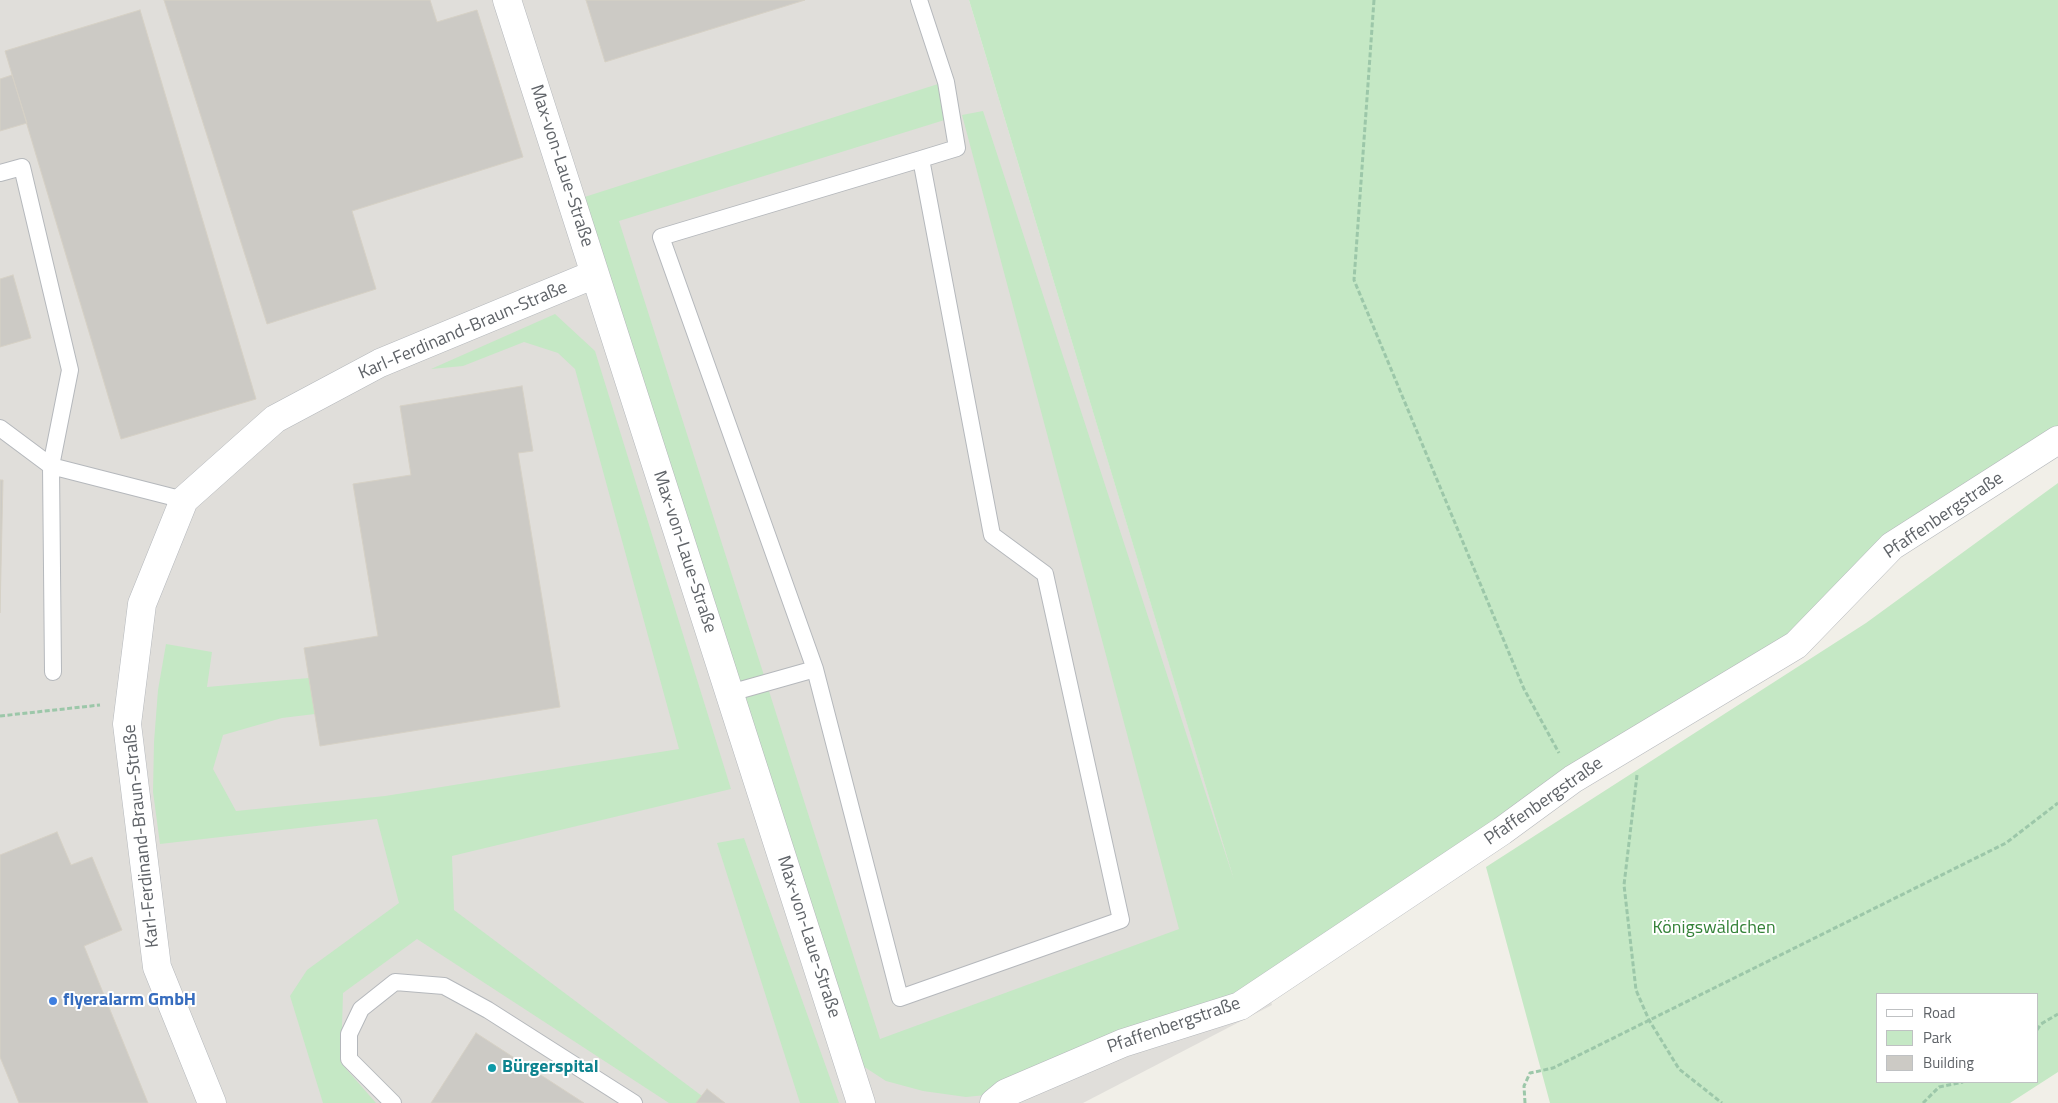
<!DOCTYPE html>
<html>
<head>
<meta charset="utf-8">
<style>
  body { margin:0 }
  #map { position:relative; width:2058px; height:1103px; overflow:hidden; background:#f1efe8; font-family:"Titillium Web",sans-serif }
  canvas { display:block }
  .legend { position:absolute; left:1876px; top:993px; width:162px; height:90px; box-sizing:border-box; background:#fff; border:1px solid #bfc1c3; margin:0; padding:6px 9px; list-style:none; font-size:15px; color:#5f6368 }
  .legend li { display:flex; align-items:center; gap:10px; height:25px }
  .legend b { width:25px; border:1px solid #bfc1c3 }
</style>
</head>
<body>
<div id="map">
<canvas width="2058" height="1103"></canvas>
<ul class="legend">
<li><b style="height:6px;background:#fff"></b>Road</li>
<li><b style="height:14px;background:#c5e8c5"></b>Park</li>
<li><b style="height:14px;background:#cccac5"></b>Building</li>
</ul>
</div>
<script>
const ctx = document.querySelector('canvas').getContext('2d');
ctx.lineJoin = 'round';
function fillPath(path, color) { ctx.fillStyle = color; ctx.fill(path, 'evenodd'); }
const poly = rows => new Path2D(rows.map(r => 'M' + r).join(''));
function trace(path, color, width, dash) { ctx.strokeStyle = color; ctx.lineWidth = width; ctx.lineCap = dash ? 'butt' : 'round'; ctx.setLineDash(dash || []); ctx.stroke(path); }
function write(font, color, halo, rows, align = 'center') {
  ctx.font = font + ' "Titillium Web",sans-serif'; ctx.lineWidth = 4; ctx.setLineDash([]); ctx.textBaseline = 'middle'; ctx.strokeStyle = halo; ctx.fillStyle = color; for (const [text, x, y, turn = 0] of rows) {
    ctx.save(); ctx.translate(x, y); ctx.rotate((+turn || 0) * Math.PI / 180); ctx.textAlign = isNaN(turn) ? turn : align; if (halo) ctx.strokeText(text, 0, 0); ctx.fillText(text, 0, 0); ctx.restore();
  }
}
const industrial = poly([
  [0,0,969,0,1272,1005,1083,1103,0,1103]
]);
const green = poly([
  [969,0,2058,0,2058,440,1892,546,1796,645,1240,1006,1006,1093,966,1097,923,1091,886,1081,846,1055,572,201,938,84,951,118,619,221,880,1039,1179,929,962,115,983,111,1234,880],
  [555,314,595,351,731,789,452,856,454,910,702,1096,696,1103,669,1103,417,939,343,993,341,1063,376,1103,323,1103,290,996,307,970,399,903,377,819,160,844,153,792,154,742,158,690,166,644,212,652,207,687,309,678,315,714,282,718,223,735,213,769,236,811,385,796,679,749,575,369,558,353,524,342,463,366,431,369],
  [2058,483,2058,1072,2010,1103,1550,1103,1486,867,1866,623],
  [1877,994,2037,994,2037,1082,1877,1082],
  [744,838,839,1103,800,1103,717,843]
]);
const building = poly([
  [164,0,430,0,437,22,477,10,523,157,352,211,376,289,267,324,164,0],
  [586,0,805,0,605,62,586,0],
  [140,10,256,399,121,439,5,51,140,10],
  [12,75,27,123,0,131,0,79,12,75],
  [13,275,31,338,0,347,0,279,13,275],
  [522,386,533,451,518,453,560,707,320,746,304,648,378,636,353,484,411,475,400,406,522,386],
  [0,480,3,480,0,613,0,480],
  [57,832,71,865,92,857,122,930,84,946,148,1103,19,1103,0,1057,0,855,57,832],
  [476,1033,584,1103,431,1103,476,1033],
  [707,1089,725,1103,696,1103,707,1089]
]);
const path = poly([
  [1374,0,1354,280,1524,689,1559,753],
  [0,716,100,705],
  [1637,775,1624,885,1636,990,1649,1020,1679,1069,1722,1103],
  [2037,1030,2041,1024,2058,1014],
  [1525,1103,1524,1086,1530,1073,1553,1068,2006,843,2058,803],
  [1923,1103,1939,1087,1963,1082]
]);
const lane = poly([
  [919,0,946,82,957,148,921,159],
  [0,173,22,167,70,370,51,466,53,672],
  [0,428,51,466,184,500],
  [730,693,815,669,900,998,1121,920,1045,574,992,535,921,159,661,237,815,669],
  [393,1103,349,1059,349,1034,361,1009,395,982,444,986,488,1010,634,1103]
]);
const street = poly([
  [507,0,861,1103],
  [212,1103,157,967,127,724,142,604,184,500,275,419,380,363,595,274],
  [994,1103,1006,1093,1123,1043,1240,1006,1502,831,1573,779,1796,645,1892,546,2058,440]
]);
const markers = [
  [53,1001,5,"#3f7fe0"],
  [492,1068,5,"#0f9aa8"]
];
const streetNames = [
  ["Max-von-Laue-Straße",561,166,72],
  ["Karl-Ferdinand-Braun-Straße",463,331,-23],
  ["Pfaffenbergstraße",1944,516,-34],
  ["Max-von-Laue-Straße",684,552,72],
  ["Pfaffenbergstraße",1544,802,-35],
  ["Karl-Ferdinand-Braun-Straße",142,836,-96],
  ["Max-von-Laue-Straße",808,937,72],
  ["Pfaffenbergstraße",1174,1026,-19]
];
const parkNames = [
  ["Königswäldchen",1714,929]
];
const shopNames = [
  ["flyeralarm GmbH",63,1001]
];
const cultureNames = [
  ["Bürgerspital",502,1068]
];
fillPath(industrial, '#e0deda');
fillPath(green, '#c5e8c5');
fillPath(building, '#cccac5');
trace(building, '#d6d1c6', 1);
trace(lane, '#b5b8bc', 18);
trace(street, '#b5b8bc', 29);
trace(path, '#9cc7a9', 3, [5, 2.5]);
trace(lane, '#fff', 16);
trace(street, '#fff', 28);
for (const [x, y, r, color] of markers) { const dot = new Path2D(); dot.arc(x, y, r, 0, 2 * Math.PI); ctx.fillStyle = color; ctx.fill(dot); trace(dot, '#fff', 2); }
write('18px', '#5f6368', '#fff', streetNames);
write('18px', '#348238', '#fff', parkNames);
write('bold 18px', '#366cbe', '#fff', shopNames, 'left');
write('bold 18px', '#0d838f', '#fff', cultureNames, 'left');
</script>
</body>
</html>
